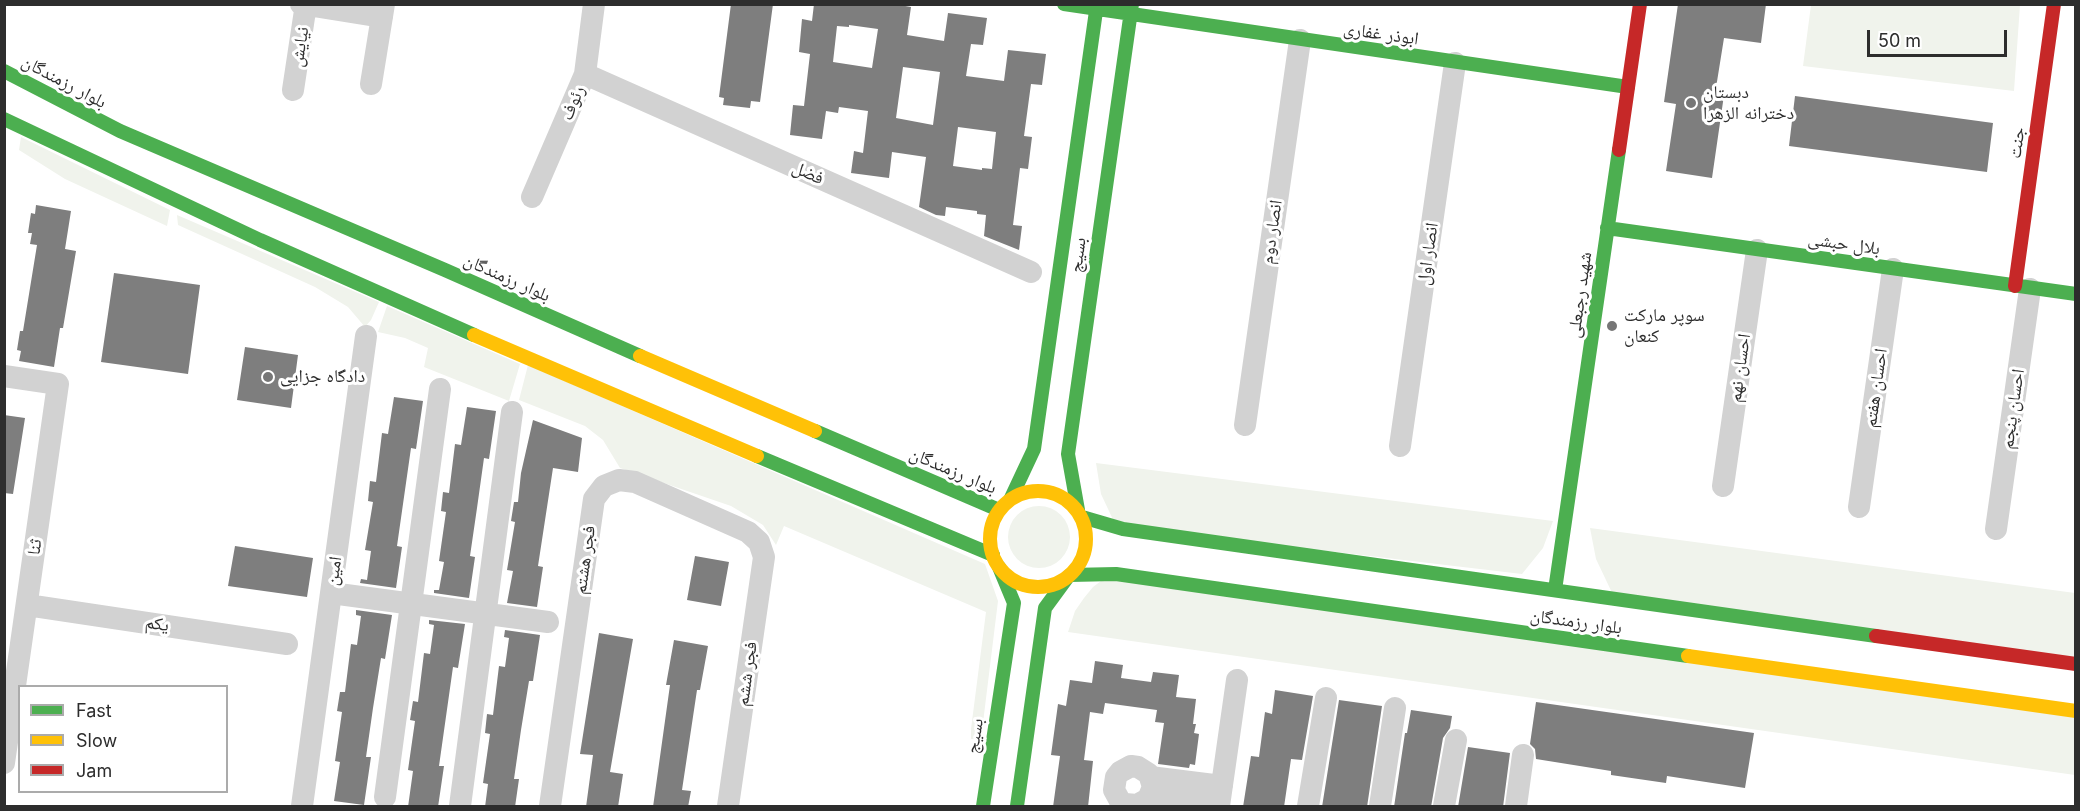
<!DOCTYPE html>
<html>
<head>
<meta charset="utf-8">
<style>
  body { margin:0 }
  #map { position:relative; width:2080px; height:811px; overflow:hidden; background:#fff; font-family:Inter,sans-serif }
  canvas { display:block }
  .frame { position:absolute; inset:0; border:6px solid #2d2d2d; pointer-events:none }
  .legend { position:absolute; left:18px; top:685px; width:210px; height:108px; box-sizing:border-box; background:#fff; border:2px solid #ababab; margin:0; padding:8px 10px; list-style:none; font-size:18px; color:#2d2d2d }
  .legend li { display:flex; align-items:center; gap:12px; height:30px }
  .legend b { width:30px; border:2px solid #ababab }
  .scale { position:absolute; left:1867px; top:30px; width:140px; height:27px; box-sizing:border-box; border:3px solid #2d2d2d; border-top:0; padding-left:8px; font-size:18px; line-height:21px; white-space:nowrap; color:#2d2d2d; -webkit-text-stroke:4px #fff; paint-order:stroke }
</style>
</head>
<body>
<div id="map">
<canvas width="2080" height="811"></canvas>
<div class="frame"></div>
<ul class="legend">
<li><b style="height:8px;background:#4caf50"></b>Fast</li>
<li><b style="height:8px;background:#ffc107"></b>Slow</li>
<li><b style="height:8px;background:#c62828"></b>Jam</li>
</ul>
<div class="scale">50 m</div>
</div>
<script>
const ctx = document.querySelector('canvas').getContext('2d');
ctx.lineJoin = 'round';
function fillPath(path, color) { ctx.fillStyle = color; ctx.fill(path, 'evenodd'); }
const poly = rows => new Path2D(rows.map(r => 'M' + r).join(''));
function trace(path, color, width, dash) { ctx.strokeStyle = color; ctx.lineWidth = width; ctx.lineCap = dash ? 'butt' : 'round'; ctx.setLineDash(dash || []); ctx.stroke(path); }
function write(font, color, halo, rows, align = 'center') {
  ctx.font = font + ' Inter,"Noto Naskh Arabic",sans-serif'; ctx.lineWidth = 6; ctx.setLineDash([]); ctx.textBaseline = 'middle'; ctx.strokeStyle = halo; ctx.fillStyle = color; for (const [text, x, y, turn = 0] of rows) {
    ctx.save(); ctx.translate(x, y); ctx.rotate((+turn || 0) * Math.PI / 180); ctx.textAlign = isNaN(turn) ? turn : align; if (halo) ctx.strokeText(text, 0, 0); ctx.fillText(text, 0, 0); ctx.restore();
  }
}
const green = poly([
  [1811,5,2020,5,2014,91,1803,66],
  [21,137,170,210,167,226,65,179,19,150],
  [177,215,379,302,371,320,365,327,348,307,315,287,178,225],
  [387,306,520,364,509,401,424,367,428,348,405,338,378,332],
  [528,365,985,564,998,601,981,739,971,739,971,729,986,612,784,526,776,545,763,525,731,506,620,468,603,440,585,426,519,400],
  [1096,463,1553,521,1543,548,1522,574,1116,526,1101,494],
  '1008 537a31 31 0 1 1 62 0a31 31 0 1 1-62 0Z',
  [1590,528,2075,593,2075,664,1615,599,1596,559],
  [1109,575,2075,711,2075,775,1068,632,1075,611,1084,598,1093,587]
]);
const building = poly([
  [731,4,773,4,760,102,751,101,750,108,723,105,724,98,719,97],
  [814,4,894,4,911,7,907,35,944,41,948,13,987,18,983,45,971,44,966,76,1004,81,1008,50,1046,54,1042,85,1031,84,1024,136,1032,137,1028,169,1020,168,1013,225,1022,226,1019,250,984,236,986,215,977,214,977,211,946,207,945,216,936,215,919,207,926,157,892,152,889,178,851,173,854,151,863,153,868,111,839,107,838,113,826,111,822,139,790,135,793,105,804,106,810,54,799,52,802,19,812,21],
  [849,25,878,29,872,68,833,62,837,26,849,27],
  [903,67,940,72,933,125,896,118],
  [958,127,996,132,992,169,982,168,982,170,953,166],
  [1678,4,1766,4,1761,43,1724,38,1715,94,1724,95,1712,178,1666,171,1676,104,1664,102],
  [1795,96,1993,123,1987,172,1789,146],
  [36,205,71,211,65,249,76,251,63,328,60,328,54,367,19,361,21,351,17,350,20,331,23,331,37,245,30,244,32,233,28,233,31,213,35,214],
  [114,273,200,285,188,374,101,362],
  [245,347,298,355,291,408,237,400],
  [394,397,423,401,416,449,411,448,397,546,402,547,396,588,360,583,361,579,367,580,371,551,365,550,373,502,368,501,370,481,376,482,382,433,388,434],
  [467,407,496,411,489,459,484,458,477,508,470,556,475,557,469,598,434,593,434,590,439,590,444,562,439,561,446,512,441,511,443,492,449,493,455,444,461,445],
  [4,415,25,418,13,494,4,493],
  [533,420,582,438,578,472,553,468,538,566,543,567,537,607,507,603,513,571,507,570,515,522,511,521,514,502,518,502,521,473],
  [235,546,313,558,307,597,228,586],
  [695,556,729,562,721,606,687,600],
  [356,610,392,615,385,659,381,658,373,708,366,757,371,757,364,805,334,801,340,762,335,761,342,712,337,711,340,692,345,692,351,644,357,645,361,616,356,615],
  [429,620,465,624,458,668,453,667,439,766,444,766,438,807,408,807,413,771,408,770,415,721,410,720,413,701,418,702,424,653,430,654,434,625,429,624],
  [505,630,540,635,533,681,529,681,521,730,514,779,519,779,515,807,485,807,488,784,483,783,490,734,485,733,487,714,493,715,499,666,505,667,509,638,504,637],
  [599,633,633,639,610,772,623,774,618,807,586,807,593,755,580,754],
  [674,640,708,646,700,690,697,690,682,790,691,791,688,807,653,807,670,685,666,685],
  [1095,661,1123,665,1121,678,1151,682,1153,672,1179,675,1176,697,1196,699,1193,724,1196,724,1194,733,1199,734,1195,765,1190,764,1189,768,1158,764,1164,723,1155,722,1157,710,1105,703,1103,714,1090,712,1084,760,1093,761,1088,807,1053,807,1060,756,1051,755,1058,704,1066,706,1070,680,1092,683],
  [1275,690,1313,696,1302,760,1291,759,1284,807,1243,807,1251,756,1259,757,1265,712,1272,714],
  [1339,700,1382,706,1367,807,1322,807],
  [1536,702,1754,733,1745,788,1667,776,1666,783,1611,775,1611,771,1536,759,1535,749,1530,744],
  [1411,710,1452,716,1450,728,1443,738,1431,807,1394,807,1405,733,1407,733],
  [1468,747,1510,753,1503,807,1458,807]
]);
const street = poly([
  [301,4,382,17],
  [585,74,1031,272],
  [371,84,384,4],
  [293,90,306,4],
  [532,197,585,74,594,4],
  [4,376,58,384,4,763],
  [1245,425,1300,40],
  [1400,446,1455,63],
  [1723,486,1757,250],
  [1859,507,1893,269],
  [1996,529,2030,289],
  [331,593,548,622],
  [27,605,287,644],
  [1150,777,1222,786],
  [385,797,440,389],
  [1148,799,1153,787,1149,774,1138,767,1131,766,1120,772,1116,777,1114,790,1120,801,1125,804,1137,805,1148,799,1207,806],
  [302,806,366,336],
  [460,806,512,412],
  [550,806,594,499,604,486,619,480,635,482,748,532,759,542,764,557,728,806],
  [1219,806,1237,680],
  [1308,806,1326,698],
  [1380,806,1395,708],
  [1444,806,1456,740],
  [1516,806,1523,755]
]);
const fast = poly([
  [1064,4,1628,87],
  [4,71,120,131,445,270,640,356],
  [4,119,260,240,474,335],
  [1607,228,2076,294],
  [815,431,999,510],
  [757,456,993,555],
  [1011,498,1034,449,1097,4],
  [1078,510,1068,454,1132,4],
  [1082,517,1123,529,1876,636],
  [1070,575,1116,574,1688,656],
  [1555,590,1619,150],
  [983,806,1014,603,999,567],
  [1017,806,1045,608,1067,578]
]);
const slow = poly([
  [474,335,757,456],
  [640,356,815,431],
  '990 539a48 48 0 1 1 96 0a48 48 0 1 1-96 0Z',
  [1688,656,2076,711]
]);
const jam = poly([
  [1619,150,1640,4],
  [2015,286,2054,4],
  [1876,636,2076,664]
]);
const markers = [
  [1691,103,6,"#767676"],
  [1612,326,6,"#767676"],
  [268,377,6,"#767676"]
];
const streetNames = [
  ["ابوذر غفاری",1381,34,8],
  ["نیایش",300,47,-81],
  ["بلوار رزمندگان",64,82,28],
  ["رئوف",573,103,-67],
  ["جنت",2017,143,-82],
  ["فضل",808,173,24],
  ["انصار دوم",1272,232,-82],
  ["بلال حبشی",1844,244,8],
  ["انصار اول",1428,254,-82],
  ["بسیج",1078,255,-82],
  ["بلوار رزمندگان",507,278,24],
  ["شهید رجبعلی",1580,295,-82],
  ["احسان نهم",1740,368,-82],
  ["احسان هفتم",1876,388,-82],
  ["احسان پنجم",2013,409,-82],
  ["بلوار رزمندگان",953,471,23],
  ["ثنا",35,547,-82],
  ["فجر هشتم",585,560,-82],
  ["امین",334,571,-82],
  ["بلوار رزمندگان",1576,622,8],
  ["یکم",157,624,8],
  ["فجر ششم",747,674,-82],
  ["بسیج",975,736,-81]
];
const poiNames = [
  ["دبستان",1703,93],
  ["دخترانه الزهرا",1703,114],
  ["سوپر مارکت",1624,316],
  ["کنعان",1624,337],
  ["دادگاه جزایی",280,377]
];
fillPath(green, '#f0f3ec');
fillPath(building, '#7e7e7e');
trace(street, '#d2d2d2', 22);
trace(fast, '#4caf50', 14);
trace(slow, '#ffc107', 14);
trace(jam, '#c62828', 14);
for (const [x, y, r, color] of markers) { const dot = new Path2D(); dot.arc(x, y, r, 0, 2 * Math.PI); ctx.fillStyle = color; ctx.fill(dot); trace(dot, '#fff', 2); }
write('18px', '#2d2d2d', '#fff', streetNames);
write('18px', '#2d2d2d', '#fff', poiNames, 'left');
</script>
</body>
</html>
